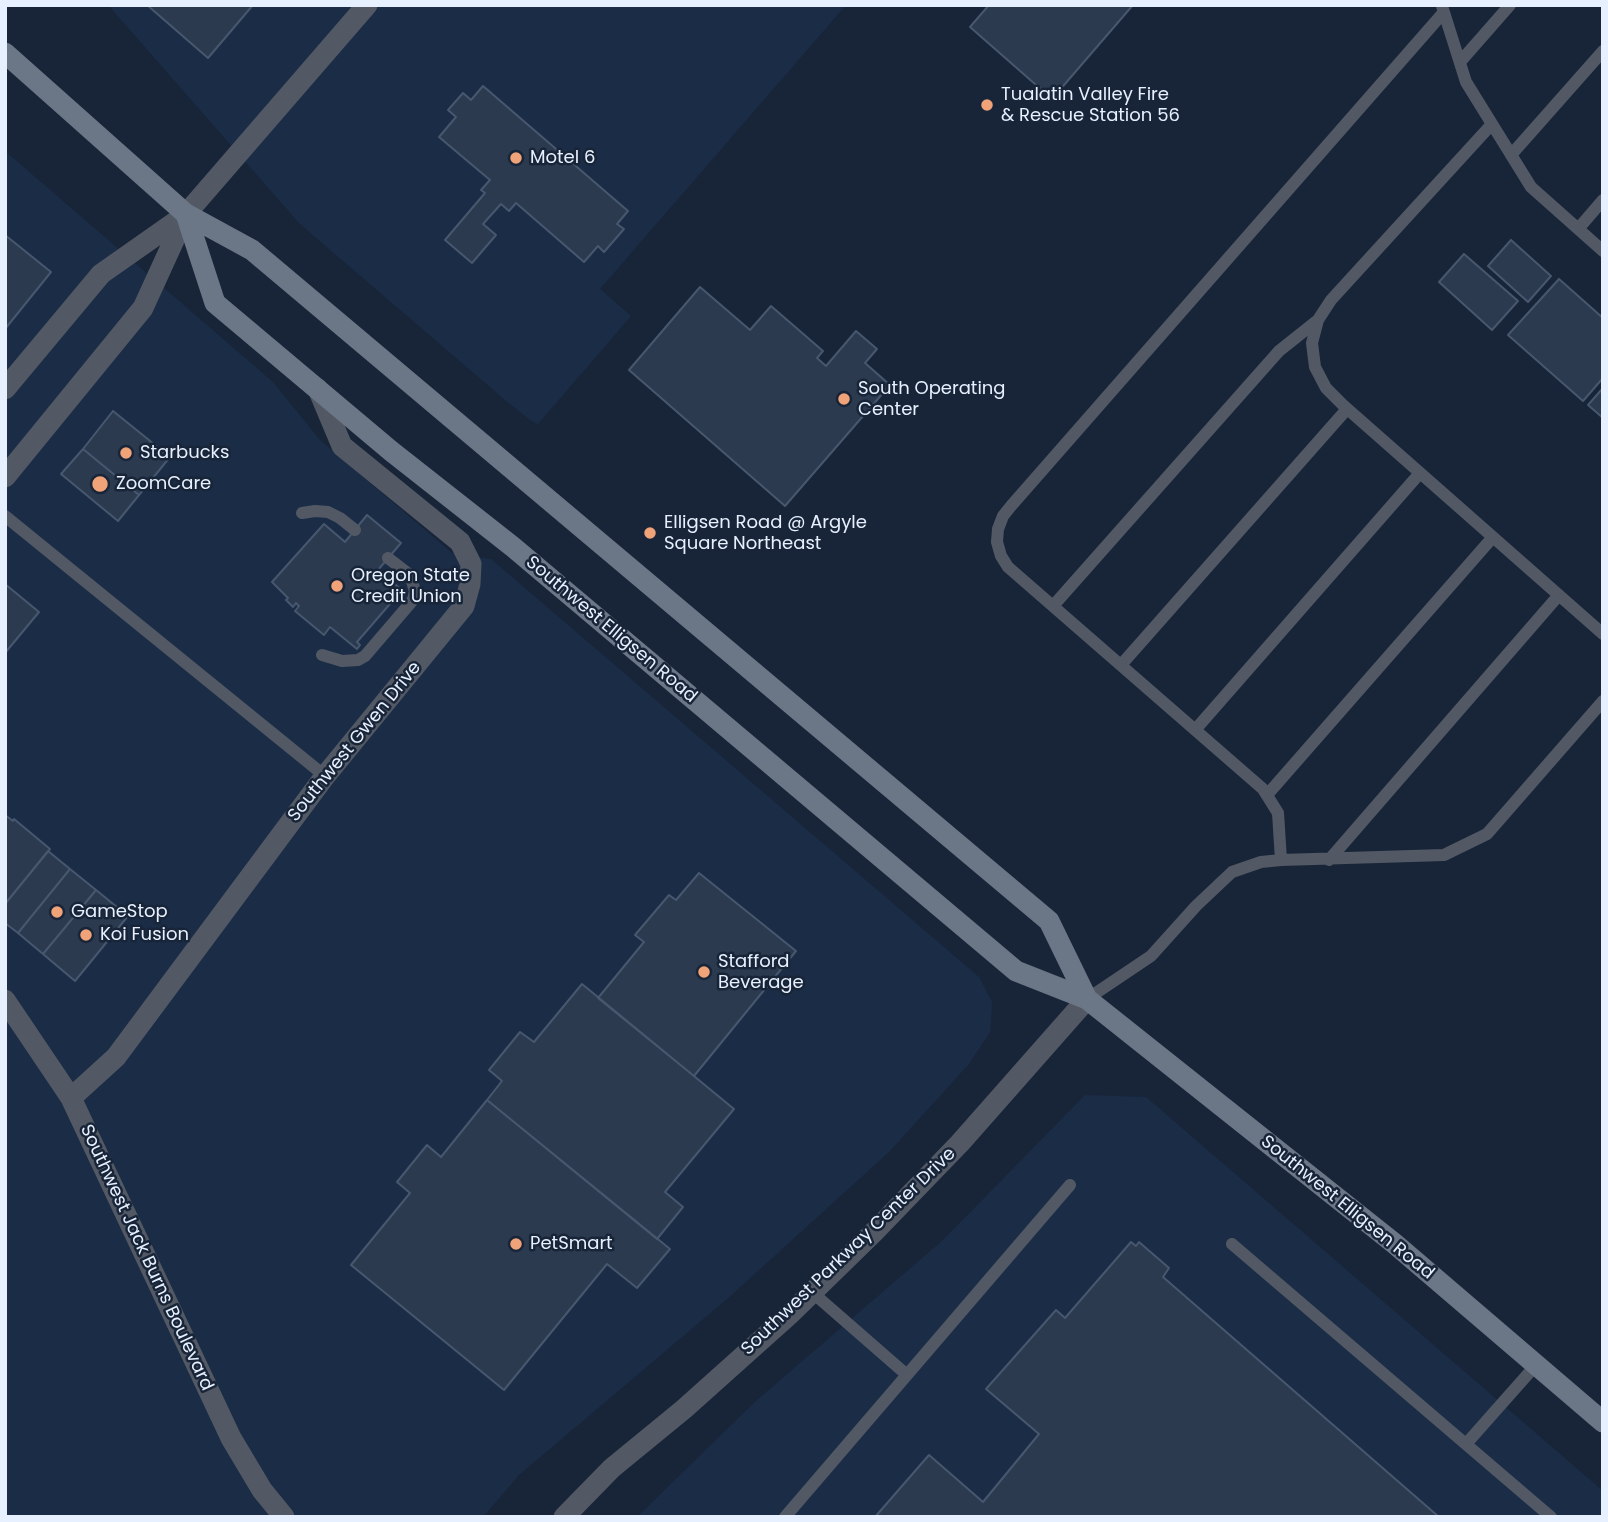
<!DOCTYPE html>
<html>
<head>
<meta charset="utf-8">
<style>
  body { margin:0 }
  #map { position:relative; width:1608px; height:1522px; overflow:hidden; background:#182539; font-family:Poppins,sans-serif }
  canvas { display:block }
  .frame { position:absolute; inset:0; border:7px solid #e7f0fe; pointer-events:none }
</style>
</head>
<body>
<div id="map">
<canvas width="1608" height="1522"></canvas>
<div class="frame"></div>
</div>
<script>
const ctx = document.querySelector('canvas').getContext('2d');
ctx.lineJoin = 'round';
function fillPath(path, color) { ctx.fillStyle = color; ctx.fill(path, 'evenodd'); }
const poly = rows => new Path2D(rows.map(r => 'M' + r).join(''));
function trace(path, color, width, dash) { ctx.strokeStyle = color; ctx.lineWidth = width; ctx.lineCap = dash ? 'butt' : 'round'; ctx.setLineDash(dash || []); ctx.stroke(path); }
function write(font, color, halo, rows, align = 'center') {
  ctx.font = font + ' Poppins,sans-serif'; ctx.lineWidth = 5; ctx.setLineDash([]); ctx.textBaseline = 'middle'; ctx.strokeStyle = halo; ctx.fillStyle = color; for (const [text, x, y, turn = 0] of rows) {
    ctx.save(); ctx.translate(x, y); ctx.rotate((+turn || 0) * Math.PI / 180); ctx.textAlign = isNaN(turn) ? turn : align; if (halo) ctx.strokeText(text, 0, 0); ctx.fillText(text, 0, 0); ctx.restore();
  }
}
const built = poly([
  [108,5,846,5,600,289,631,316,538,424,530,420,504,399,300,224],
  [5,151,273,382,320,440,452,553,491,559,979,977,992,1002,990,1032,969,1064,889,1152,727,1299,519,1475,483,1517,5,1517],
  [1085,1095,1146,1097,1603,1491,1603,1517,637,1517,757,1400,942,1241]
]);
const building = poly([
  [147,5,253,5,208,58,147,5],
  [989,5,1133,5,1052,99,970,27,989,5],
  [483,86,628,211,617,224,624,229,604,252,598,246,584,262,516,203,509,211,501,204,483,224,496,235,472,263,445,240,485,193,481,190,490,180,439,137,456,117,448,110,463,93,471,100,483,86],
  [5,235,51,272,5,329,5,235],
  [1511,240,1551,276,1528,302,1488,266,1511,240],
  [1464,254,1518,301,1492,330,1439,282,1464,254],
  [1559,279,1603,318,1603,378,1583,401,1508,335,1559,279],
  [700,287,750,330,771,306,823,351,817,358,826,366,856,331,877,349,865,363,890,385,785,506,629,370,700,287],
  [1603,388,1603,418,1588,405,1603,388],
  [113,411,170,457,139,495,83,449,113,411],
  [83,449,139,495,118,521,61,474,83,449],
  [367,515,401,543,378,570,402,590,357,642,360,645,357,649,330,627,324,635,295,611,299,606,296,603,293,607,286,600,288,598,272,582,324,524,345,542,367,515],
  [5,584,39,612,5,653,5,584],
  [5,815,13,821,14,819,50,849,5,904,5,815],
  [48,851,70,869,18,933,5,923,5,904,48,851],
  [70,869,96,890,43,954,18,933,70,869],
  [699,873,796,951,694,1076,598,998,644,942,635,935,669,895,676,900,699,873],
  [96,890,128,916,75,981,43,954,96,890],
  [582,984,734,1109,665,1192,683,1207,657,1239,487,1100,502,1081,489,1070,520,1032,534,1042,582,984],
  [487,1100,670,1249,637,1288,607,1264,504,1390,351,1265,410,1193,397,1182,427,1145,441,1157,487,1100],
  [1131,1242,1136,1246,1139,1242,1169,1268,1163,1277,1439,1517,875,1517,929,1455,983,1502,1039,1434,986,1389,1056,1310,1065,1318,1131,1242]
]);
const service = poly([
  [1442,6,1466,82,1531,187,1603,251],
  [1460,62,1510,5],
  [1492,124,1331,300,1318,320,1312,343,1315,367,1326,388,1343,405,1603,634],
  [1511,155,1603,51],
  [1578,229,1603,200],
  [302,513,315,511,328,512,340,518,355,530],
  [5,516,325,776],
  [1053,606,1279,351,1318,320],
  [322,655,342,661,358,660,365,656,413,600,415,591,410,575,388,558],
  [1121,665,1347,409],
  [1195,730,1420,473],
  [1267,795,1493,537],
  [1281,860,1278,813,1263,789,1008,567,1001,556,997,542,998,529,1003,516,1011,506,1444,12],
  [1329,860,1559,595],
  [1087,999,1151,956,1196,906,1232,872,1261,862,1281,860,1444,855,1487,834,1603,701],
  [1232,1244,1551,1517],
  [813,1293,907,1375],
  [1466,1444,1536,1365],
  [785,1517,1070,1185]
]);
const minor = poly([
  [5,389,101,274,185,215],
  [5,477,143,308,186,214],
  [5,1000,71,1098,231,1438,262,1490,284,1517],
  [71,1098,116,1057,325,776,464,606,470,584,471,564,460,542,342,446,318,389]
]);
const tertiary = poly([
  [186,214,367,5],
  [564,1517,612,1468,684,1409,789,1315,875,1231,960,1143,1087,999]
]);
const secondary = poly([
  [5,53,186,214,252,250,1049,921,1087,999],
  [186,214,215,303,391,451,513,547,1016,971,1087,999,1395,1244,1603,1422]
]);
const markers = [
  [987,105,7,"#f0a279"],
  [516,158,7,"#f0a279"],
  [844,399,7,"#f0a279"],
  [126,453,7,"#f0a279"],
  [100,484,9,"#f0a279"],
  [650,533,7,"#f0a279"],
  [337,586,7,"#f0a279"],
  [57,912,7,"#f0a279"],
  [86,935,7,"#f0a279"],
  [704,972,7,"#f0a279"],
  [516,1244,7,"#f0a279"]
];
const poiNames = [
  ["Tualatin Valley Fire",1001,95],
  ["& Rescue Station 56",1001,116],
  ["Motel 6",530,158],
  ["South Operating",858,389],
  ["Center",858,410],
  ["Starbucks",140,453],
  ["ZoomCare",116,484],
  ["Elligsen Road @ Argyle",664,523],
  ["Square Northeast",664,544],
  ["Oregon State",351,576],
  ["Credit Union",351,597],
  ["GameStop",71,912],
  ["Koi Fusion",100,935],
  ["Stafford",718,962],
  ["Beverage",718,983],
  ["PetSmart",530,1244]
];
const streetNames = [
  ["Southwest Elligsen Road",611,630,40],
  ["Southwest Gwen Drive",355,742,-51],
  ["Southwest Elligsen Road",1347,1208,39],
  ["Southwest Parkway Center Drive",849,1252,-44],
  ["Southwest Jack Burns Boulevard",146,1258,65]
];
fillPath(built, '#1b2c46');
fillPath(building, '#2b3a4f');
trace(building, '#47576e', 2);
trace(service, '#525964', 12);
trace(minor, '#525964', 21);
trace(tertiary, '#525964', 21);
trace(secondary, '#6b7687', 21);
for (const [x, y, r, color] of markers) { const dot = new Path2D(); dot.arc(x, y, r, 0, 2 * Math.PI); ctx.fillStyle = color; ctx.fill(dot); trace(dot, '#182539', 2.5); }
write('18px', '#e7f0fe', '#182539', poiNames, 'left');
write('18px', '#e7f0fe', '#182539', streetNames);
</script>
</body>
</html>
